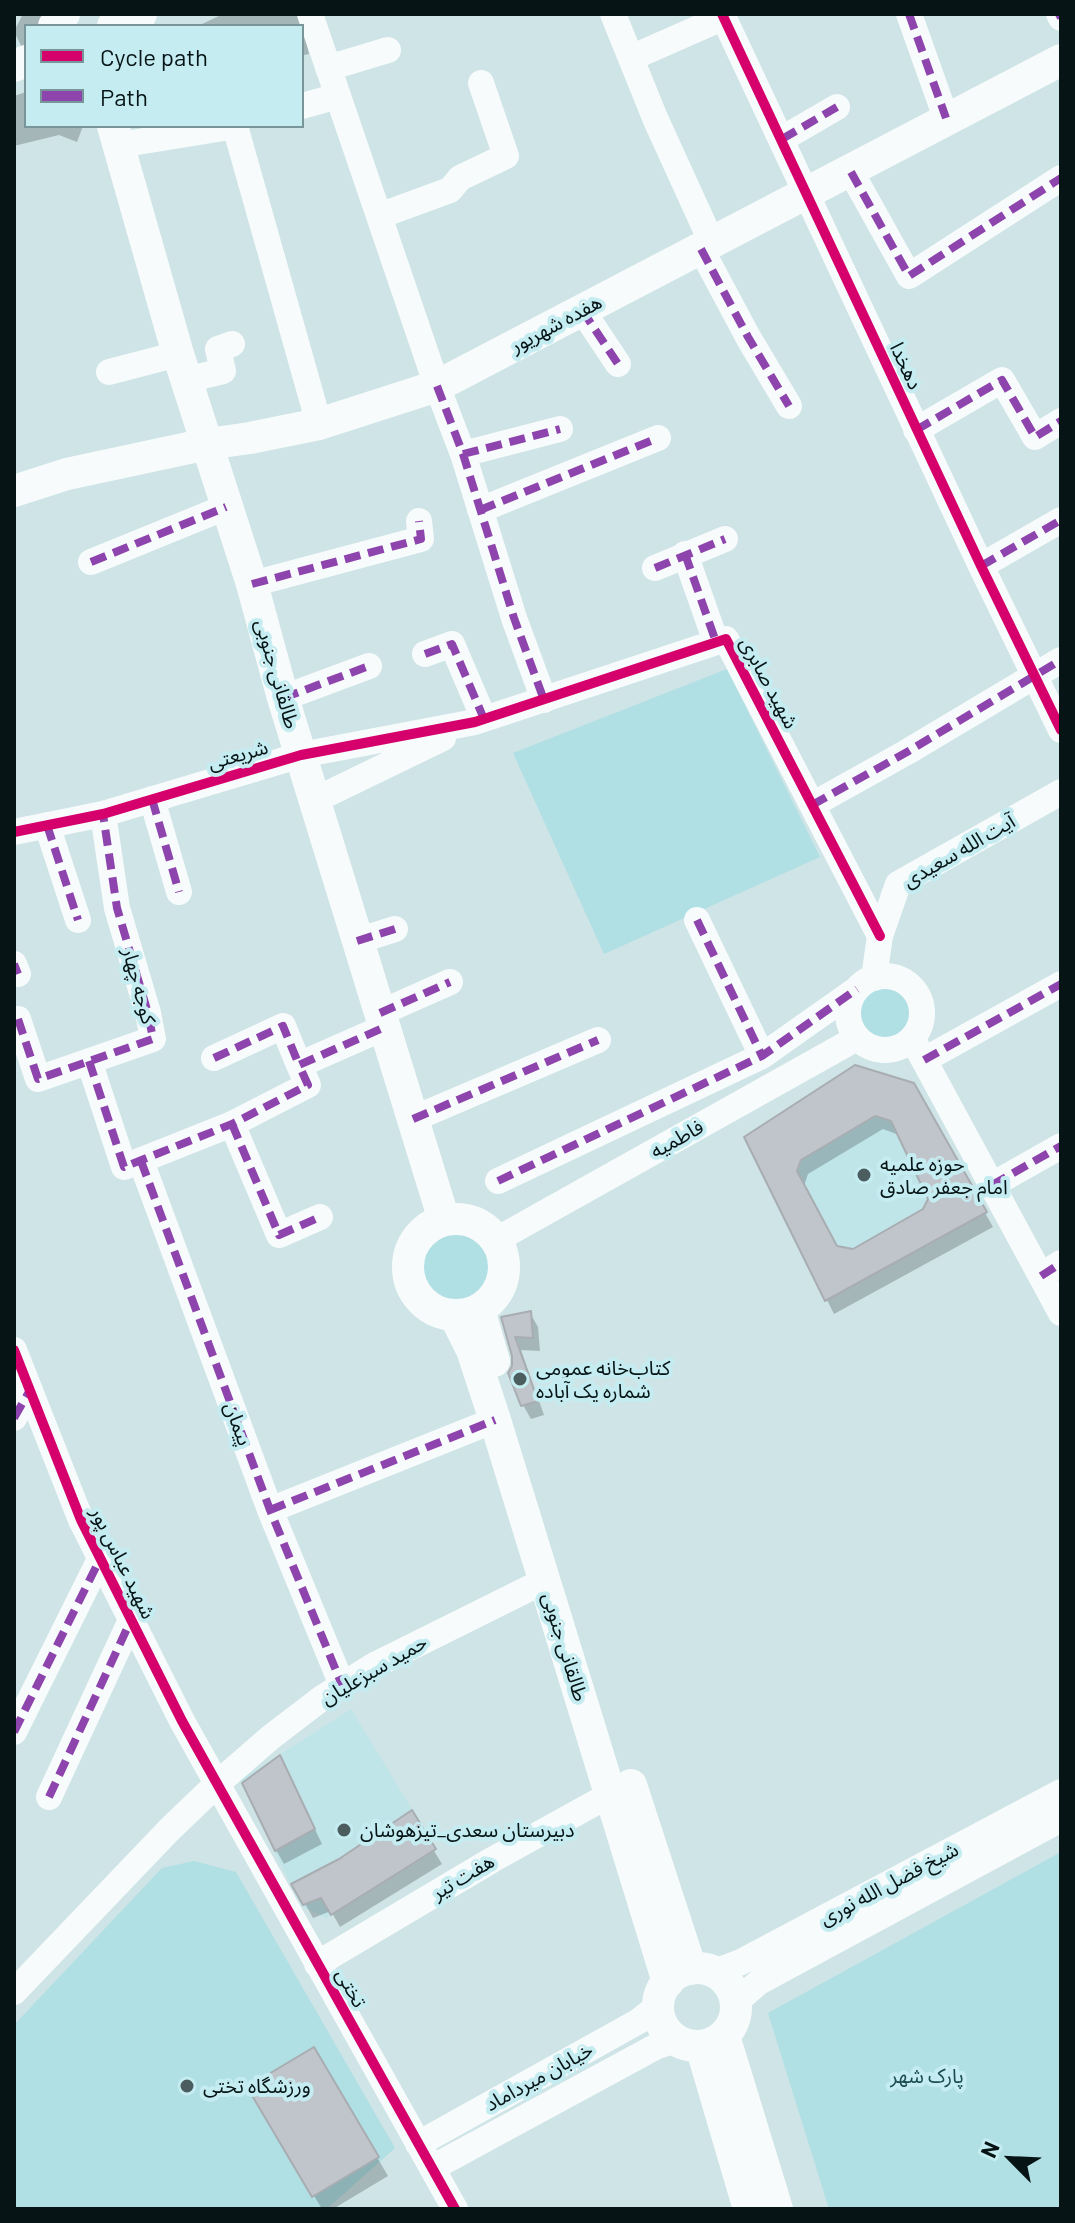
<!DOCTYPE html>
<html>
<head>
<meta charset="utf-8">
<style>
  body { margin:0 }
  #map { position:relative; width:1075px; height:2223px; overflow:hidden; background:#cee4e6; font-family:Barlow,sans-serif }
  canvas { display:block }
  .frame { position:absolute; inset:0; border:16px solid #061416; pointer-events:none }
  .legend { position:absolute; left:24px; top:24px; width:280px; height:104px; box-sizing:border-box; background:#c4ecf1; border:2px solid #789699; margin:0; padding:10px 14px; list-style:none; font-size:24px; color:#061416 }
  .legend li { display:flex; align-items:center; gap:16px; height:40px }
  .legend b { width:40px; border:2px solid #789699 }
  .north { position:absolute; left:971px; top:2119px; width:80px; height:80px; -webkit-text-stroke:6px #c4ecf1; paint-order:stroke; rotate:294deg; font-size:22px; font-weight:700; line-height:32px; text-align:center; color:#061416 }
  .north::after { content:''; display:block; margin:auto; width:28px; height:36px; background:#061416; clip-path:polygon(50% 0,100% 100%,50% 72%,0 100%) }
</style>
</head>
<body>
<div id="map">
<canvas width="1075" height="2223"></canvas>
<div class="frame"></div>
<ul class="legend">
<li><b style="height:10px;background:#d6006c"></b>Cycle path</li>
<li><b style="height:10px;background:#8e44ad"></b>Path</li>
</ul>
<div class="north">N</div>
</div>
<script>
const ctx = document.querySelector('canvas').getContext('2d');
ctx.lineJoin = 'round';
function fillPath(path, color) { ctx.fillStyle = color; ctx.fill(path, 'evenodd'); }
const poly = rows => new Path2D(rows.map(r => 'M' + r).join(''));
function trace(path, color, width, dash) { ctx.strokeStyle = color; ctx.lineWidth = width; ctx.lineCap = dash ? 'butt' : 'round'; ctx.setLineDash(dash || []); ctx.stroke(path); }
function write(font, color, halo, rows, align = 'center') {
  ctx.font = font + ' Barlow,"Noto Sans Arabic",sans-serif'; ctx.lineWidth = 8; ctx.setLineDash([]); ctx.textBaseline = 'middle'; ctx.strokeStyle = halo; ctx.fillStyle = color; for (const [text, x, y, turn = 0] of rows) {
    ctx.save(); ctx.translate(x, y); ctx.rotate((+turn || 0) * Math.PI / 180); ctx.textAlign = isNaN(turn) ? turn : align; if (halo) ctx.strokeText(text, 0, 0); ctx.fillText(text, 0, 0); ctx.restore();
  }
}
const built = poly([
  [855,1065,914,1083,987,1212,825,1301,744,1137],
  [351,1709,436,1849,326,1918,301,1906,240,1780]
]);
const green = poly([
  [727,669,820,857,604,954,513,753],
  '859 1014a26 26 0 1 1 52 0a26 26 0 1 1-52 0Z',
  '418 1265a37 37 0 1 1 74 0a37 37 0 1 1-74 0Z',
  [1061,1852,1061,2209,829,2209,768,2013],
  [194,1861,236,1872,395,2148,327,2209,14,2209,14,2025,162,1868]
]);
const shadow = poly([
  [23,14,53,14,44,26,26,26,24,52,14,31],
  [223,14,308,14,304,32,309,54,304,55,302,52,302,26,198,26],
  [26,92,26,126,83,126,77,142,59,135,14,146,14,96],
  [913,1085,993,1227,834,1314,746,1138],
  [883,1129,899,1135,930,1199,924,1211,854,1251,836,1248,804,1186,808,1174],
  [530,1313,538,1327,540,1351,521,1350,544,1415,531,1419,523,1405,514,1356,503,1318],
  [287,1771,322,1844,284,1864,276,1850],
  [411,1813,442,1864,340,1927,331,1911,313,1918,294,1884,340,1860],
  [314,2050,388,2176,333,2209,322,2209,250,2088]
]);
const building = poly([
  [855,1065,914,1083,987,1212,825,1301,744,1137,855,1065],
  [875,1116,891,1121,928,1199,923,1209,853,1249,837,1246,797,1171,801,1160,875,1116],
  [531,1311,533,1338,515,1337,538,1401,521,1406,508,1373,512,1366,512,1356,501,1317,531,1311],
  [280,1755,315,1829,275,1851,242,1783,280,1755],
  [412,1810,436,1849,331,1915,321,1898,303,1905,291,1884,339,1859,412,1810],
  [314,2047,379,2157,312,2197,247,2087,314,2047]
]);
const minor = poly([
  [310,14,437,386,463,454,514,618,544,700],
  [613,14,655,118,712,243],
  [722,14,981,566,1061,730],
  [909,14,946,118],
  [1059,14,1061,18],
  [631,58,724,17],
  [328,68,388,50],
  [302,106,338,96],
  [235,126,319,424],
  [782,139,837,107],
  [119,145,236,126],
  [851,172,909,276,1061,178],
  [379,216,450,190,460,178,506,156,481,83],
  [701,249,748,337,789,406],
  [582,310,618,364],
  [109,372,178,354],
  [186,380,223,371,218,349,232,344],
  [916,430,1002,380,1035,437,1061,421],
  [463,454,560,429],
  [480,510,658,438],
  [685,554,716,642],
  [91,562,226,507],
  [981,566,1061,520],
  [655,568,725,539],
  [252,584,421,539,419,521],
  [425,654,452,644,484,719],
  [283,698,369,666],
  [152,799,179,892],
  [315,800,443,738],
  [812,805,907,752,1061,660],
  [47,825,78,920],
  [14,832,103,814,301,755,475,722,726,639,880,936],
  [697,920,762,1056],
  [357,941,395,929],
  [14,964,18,974],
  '848 1013a37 37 0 1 1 74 0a37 37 0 1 1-74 0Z',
  [874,978,880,936,898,884,1061,792],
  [380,1013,450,982],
  [18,1019,38,1079,153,1039,148,1013,117,908,103,814],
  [912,1038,1061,1313],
  [214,1058,283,1026,299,1065],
  [924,1060,1061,984],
  [89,1061,124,1167,232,1124,308,1085,299,1065,385,1027],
  [413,1119,598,1040],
  [232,1124,279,1235,320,1217],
  [141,1161,270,1510,342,1685],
  [498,1181,762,1056,857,989],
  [992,1185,1061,1146],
  [496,1240,857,1038],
  [1041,1276,1061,1263],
  [14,1350,81,1520,182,1721,455,2209],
  [14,1418,30,1390],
  [270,1510,495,1420],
  [14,1732,100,1559],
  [49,1797,131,1620],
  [317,1964,492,1860,611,1794],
  [715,1972,741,1962,1061,1792],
  [14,1992,170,1829,218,1783,271,1737,322,1698,373,1666,544,1581],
  [736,2002,759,1982,1061,1819],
  [418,2144,639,2021,658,2006],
  [432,2168,657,2046,676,2040]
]);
const major = poly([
  [54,26,64,14],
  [113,26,141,14],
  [14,66,26,61],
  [113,126,178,354,252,584,283,698,444,1220],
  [14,491,67,474,207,444,250,438,319,424,437,386,1061,60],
  '408 1267a48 48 0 1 1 96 0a48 48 0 1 1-96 0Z',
  [479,1310,494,1361],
  [455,1316,472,1350,495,1420,668,1982],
  [631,1785,691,1969],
  '658 2007a39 39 0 1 1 78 0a39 39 0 1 1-78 0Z',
  [724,2036,777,2209],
  [701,2046,749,2209]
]);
const quiet = poly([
  [909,14,946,118],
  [1059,14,1061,18],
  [782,139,837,107],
  [851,172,909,276,1061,178],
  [701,249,748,337,789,406],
  [582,310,618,364],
  [437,386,463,454,514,618,544,700],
  [916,430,1002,380,1035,437,1061,421],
  [463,454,560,429],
  [480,510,658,438],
  [685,554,716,642],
  [91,562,226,507],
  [981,566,1061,520],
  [655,568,725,539],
  [252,584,421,539,419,521],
  [425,654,452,644,484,719],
  [283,698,369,666],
  [152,799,179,892],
  [812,805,907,752,1061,660],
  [47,825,78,920],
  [697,920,762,1056],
  [357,941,395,929],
  [14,964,18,974],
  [380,1013,450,982],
  [18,1019,38,1079,153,1039,148,1013,117,908,103,814],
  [214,1058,283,1026,299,1065],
  [924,1060,1061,984],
  [89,1061,124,1167,232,1124,308,1085,299,1065,385,1027],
  [413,1119,598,1040],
  [232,1124,279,1235,320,1217],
  [141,1161,270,1510,342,1685],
  [498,1181,762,1056,857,989],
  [992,1185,1061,1146],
  [1041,1276,1061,1263],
  [14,1418,30,1390],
  [270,1510,495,1420],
  [14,1732,100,1559],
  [49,1797,131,1620]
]);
const cycleway = poly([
  [722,14,981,566,1061,730],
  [14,832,103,814,301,755,475,722,726,639,880,936],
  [14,1350,81,1520,182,1721,455,2209]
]);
const markers = [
  [864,1175,8,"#4c5d5f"],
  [520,1379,8,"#4c5d5f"],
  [344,1830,8,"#4c5d5f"],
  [187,2086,8,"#4c5d5f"]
];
const streetNames = [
  ["هفده شهریور",556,324,-28],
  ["دهخدا",906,366,65],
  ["طالقانی جنوبی",277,674,74],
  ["شهید صابری",769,683,62],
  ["شریعتی",238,755,-16],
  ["آیت الله سعیدی",959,851,-30],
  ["کوجه چهار",139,986,75],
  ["فاطمیه",677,1139,-29],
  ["پیمان",238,1424,70],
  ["شهید عباس پور",123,1563,64],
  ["طالقانی جنوبی",565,1647,73],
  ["حمید سبزعلیان",374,1670,-30],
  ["هفت تیر",463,1877,-31],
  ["شیخ فضل الله نوری",889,1884,-28],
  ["تختی",351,1988,61],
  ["خیابان میرداماد",539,2077,-29]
];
const poiNames = [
  ["حوزه علمیه",880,1164],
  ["امام جعفر صادق",880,1187],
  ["کتاب‌خانه عمومی",536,1368],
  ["شماره یک آباده",536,1391],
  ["دبیرستان سعدی_تیزهوشان",360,1830],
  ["ورزشگاه تختی",203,2086]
];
const parkNames = [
  ["پارک شهر",927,2076]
];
fillPath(built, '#c0e5e9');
fillPath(green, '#b0dfe4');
fillPath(shadow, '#0003');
fillPath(building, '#c0c5cb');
trace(building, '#a8adb2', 2);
trace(minor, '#f8fbfb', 26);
trace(major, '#f8fbfb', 32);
trace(quiet, '#8e44ad', 8, [16, 8]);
trace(cycleway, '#d6006c', 10);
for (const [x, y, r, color] of markers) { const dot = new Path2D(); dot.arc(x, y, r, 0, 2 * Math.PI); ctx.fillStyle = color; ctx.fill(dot); trace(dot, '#c4ecf1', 3); }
write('20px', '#061416', '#c4ecf1', streetNames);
write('20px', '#061416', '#c4ecf1', poiNames, 'left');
write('20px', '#1b4c51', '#c4ecf1', parkNames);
</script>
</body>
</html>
